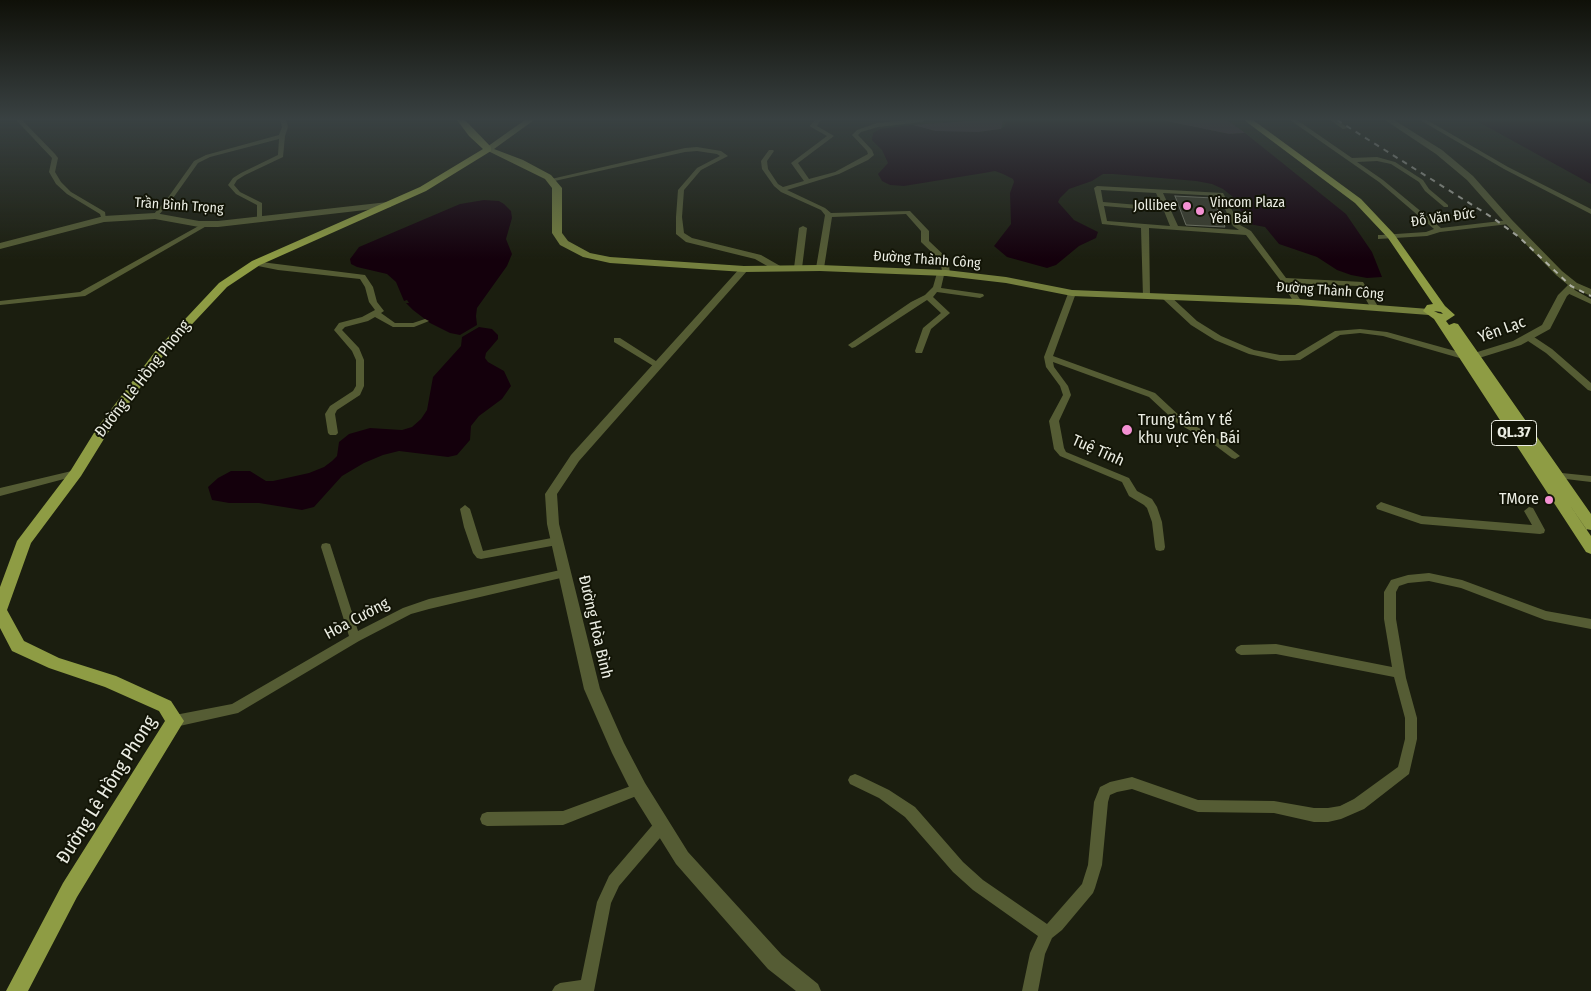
<!DOCTYPE html>
<html>
<head>
<meta charset="utf-8">
<style>
  body { margin:0 }
  canvas { display:block; background:#1b1e0f }
</style>
</head>
<body>
<canvas width="1591" height="991"></canvas>
<script>
const ctx = document.querySelector('canvas').getContext('2d');
ctx.lineJoin = 'round';
function fillPath(path, color) { ctx.fillStyle = color; ctx.fill(path, 'evenodd'); }
const poly = rows => new Path2D(rows.map(r => 'M' + r).join(''));
function trace(path, color, width, dash) { ctx.strokeStyle = color; ctx.lineWidth = width; ctx.lineCap = dash ? 'butt' : 'round'; ctx.setLineDash(dash || []); ctx.stroke(path); }
function write(font, color, halo, rows, align = 'center') {
  ctx.font = font + ' "Fira Sans Condensed",sans-serif'; ctx.lineWidth = 4; ctx.setLineDash([]); ctx.textBaseline = 'middle'; ctx.strokeStyle = halo; ctx.fillStyle = color; for (const [text, x, y, turn = 0] of rows) {
    ctx.save(); ctx.translate(x, y); ctx.rotate((+turn || 0) * Math.PI / 180); ctx.textAlign = isNaN(turn) ? turn : align; if (halo) ctx.strokeText(text, 0, 0); ctx.fillText(text, 0, 0); ctx.restore();
  }
}
const green = poly([
  [981,120,1003,120,1001,129,979,132,947,132,935,131,912,125],
  [1160,120,1227,120,1245,133,1229,134]
]);
const water = poly([
  [1004,120,1160,120,1229,134,1245,133,1346,214,1372,252,1382,277,1367,278,1351,275,1337,270,1317,257,1279,244,1265,227,1249,224,1233,197,1223,189,1212,184,1196,181,1113,174,1103,174,1092,181,1069,189,1060,198,1058,202,1074,220,1098,232,1096,238,1079,246,1056,265,1047,268,1007,257,994,246,1011,224,1010,193,1014,182,1013,179,1003,174,995,171,984,173,904,186,890,185,882,181,878,174,888,163,882,150,872,140,873,133,880,129,912,125,935,131,979,132,1001,129,1005,126],
  [1475,120,1591,120,1591,184],
  [484,200,499,201,504,204,511,211,512,218,506,239,512,254,507,266,477,308,476,316,477,325,460,335,450,333,430,323,413,310,406,303,409,303,407,300,404,301,396,282,387,274,357,267,351,264,350,259,359,247,460,204],
  [479,327,492,329,498,335,498,339,486,353,485,358,488,362,504,371,511,386,502,399,479,416,471,426,470,440,457,455,448,457,399,451,383,455,364,463,342,476,314,507,302,510,259,503,229,503,212,500,208,487,218,478,231,471,250,471,266,481,273,481,309,473,324,467,332,461,337,456,339,442,349,434,370,428,402,430,412,427,421,419,427,410,433,377,461,346,462,337]
]);
const building = poly([
  [1175,196,1213,198,1225,227,1186,225,1175,196]
]);
const minor = poly([
  [16,120,22,120,55,154,58,158,55,172,61,182,71,192,105,212,106,220,102,220,100,214,67,194,56,184,49,172,52,158,16,120],
  [280,120,286,120,288,127,285,136,283,157,245,175,237,180,234,185,240,192,262,203,262,221,257,220,257,205,236,194,228,185,233,178,241,173,278,155,279,139,210,157,198,163,171,201,157,217,153,217,153,215,167,199,194,161,206,155,279,135,282,127,280,120],
  [815,120,821,120,817,126,834,136,798,163,809,179,835,172,868,154,867,151,852,135,857,130,877,123,907,120,925,120,922,122,878,127,861,132,858,135,872,150,874,155,868,160,839,174,787,190,825,208,831,213,910,211,929,231,929,241,948,259,950,273,944,275,941,288,983,294,984,296,980,298,937,292,933,297,950,313,931,329,922,353,916,353,915,351,923,328,941,313,927,300,855,347,852,348,848,345,911,302,925,295,933,287,937,273,942,271,940,260,921,242,921,231,906,214,832,217,824,268,823,270,817,270,816,268,825,215,821,210,781,192,774,186,762,169,761,161,769,150,773,150,774,151,767,161,768,169,778,184,783,187,804,181,791,163,827,136,811,127,810,126,815,120],
  [1290,120,1297,120,1352,158,1377,157,1395,162,1423,180,1429,189,1448,205,1448,207,1444,207,1425,191,1419,182,1391,164,1377,161,1357,162,1383,180,1441,228,1509,220,1513,222,1509,224,1440,232,1427,236,1378,239,1378,235,1381,235,1426,232,1434,229,1379,182,1290,120],
  [1330,120,1337,120,1348,128,1343,129,1330,120],
  [1420,120,1427,120,1508,167,1591,209,1591,214,1504,169,1420,120],
  [697,147,721,151,728,156,701,170,684,190,682,217,684,233,692,238,761,255,782,267,782,271,776,271,755,259,686,242,676,234,676,217,678,190,697,168,720,156,717,154,697,151,685,152,550,182,547,180,685,148,697,147],
  [1097,186,1223,193,1240,225,1251,231,1286,278,1363,282,1379,308,1378,310,1372,310,1358,286,1289,283,1302,302,1301,304,1295,304,1281,281,1246,235,1149,228,1150,295,1149,297,1143,297,1141,228,1102,224,1094,188,1097,186],
  [1101,190,1156,193,1162,207,1103,202,1101,190],
  [1163,193,1219,196,1233,226,1239,230,1178,226,1163,193],
  [1104,206,1164,211,1170,226,1107,221,1104,206],
  [204,223,210,224,85,296,0,305,0,301,80,292,204,223],
  [803,226,807,228,802,268,798,270,794,268,799,228,803,226],
  [253,261,365,275,373,287,377,302,384,311,381,313,395,323,413,323,425,319,429,321,414,327,393,327,375,317,368,321,345,327,342,330,359,348,364,360,364,386,360,395,337,410,335,414,338,433,336,435,330,435,328,433,325,414,330,406,353,391,356,386,356,360,352,351,334,330,339,323,362,317,375,310,369,302,365,287,360,279,278,270,253,265,253,261],
  [1565,288,1571,288,1591,299,1591,304,1565,292,1565,288],
  [1069,291,1075,291,1076,293,1053,356,1155,393,1183,419,1218,439,1240,456,1235,459,1232,458,1212,443,1177,423,1149,397,1053,362,1054,367,1068,386,1071,395,1059,421,1064,448,1066,452,1129,478,1137,491,1152,499,1157,507,1162,522,1165,547,1164,550,1160,551,1156,550,1155,547,1152,522,1147,508,1144,505,1129,496,1122,482,1060,456,1054,449,1049,421,1063,395,1060,386,1046,367,1044,357,1069,291],
  [1163,295,1169,295,1197,321,1221,336,1254,350,1280,355,1295,355,1335,331,1360,329,1387,332,1466,354,1467,356,1463,359,1383,336,1360,333,1340,335,1300,360,1280,361,1249,354,1215,340,1191,325,1163,299,1163,295],
  [1525,335,1531,335,1552,349,1591,383,1591,391,1588,390,1546,353,1525,339,1525,335],
  [614,338,620,338,662,365,661,367,655,367,614,342,614,338],
  [76,470,81,473,79,475,0,496,0,488,76,470],
  [1552,472,1591,476,1591,482,1549,477,1547,475,1549,473,1552,472],
  [1381,502,1422,516,1532,525,1524,511,1529,507,1533,508,1545,530,1544,533,1540,534,1421,524,1377,509,1376,506,1381,502],
  [465,505,470,509,483,551,557,537,561,538,562,541,561,544,557,545,481,559,477,558,473,553,464,527,460,509,465,505],
  [326,543,330,544,331,547,358,631,403,608,429,599,565,569,569,570,570,573,569,576,565,577,429,609,411,614,359,641,238,713,175,727,171,725,169,721,171,717,175,715,232,704,349,636,321,547,322,544,326,543],
  [1429,573,1462,580,1546,611,1591,619,1591,629,1545,620,1461,588,1429,581,1408,583,1399,586,1396,592,1396,619,1406,678,1417,718,1417,739,1409,774,1364,809,1341,819,1328,822,1314,822,1274,813,1198,812,1132,789,1117,792,1110,795,1108,802,1102,865,1095,888,1093,893,1062,930,1052,938,1045,954,1038,991,1022,991,1030,953,1038,936,973,890,953,872,905,817,879,798,850,784,848,780,850,776,855,774,860,776,889,790,915,807,963,862,983,880,1047,924,1082,884,1088,865,1094,802,1100,787,1110,782,1132,777,1198,800,1274,801,1314,808,1328,808,1340,806,1354,799,1398,767,1405,739,1405,718,1394,677,1276,654,1241,655,1237,653,1235,650,1237,647,1241,645,1276,644,1392,667,1384,619,1384,592,1391,580,1408,575,1429,573],
  [639,783,644,785,646,789,644,793,563,825,487,826,482,824,480,819,482,814,487,812,563,811,639,783],
  [661,819,666,821,668,826,666,831,619,886,611,903,594,991,552,991,555,986,560,983,581,980,597,902,609,876,656,821,661,819]
]);
const tertiary = poly([
  [1385,120,1394,120,1442,150,1473,176,1512,220,1562,271,1577,283,1591,289,1591,296,1575,289,1567,296,1550,329,1521,345,1479,358,1471,358,1470,356,1471,354,1513,341,1542,325,1558,295,1568,285,1556,275,1506,224,1467,180,1436,154,1385,120],
  [388,202,391,203,391,207,218,227,199,227,155,219,104,222,0,249,0,243,104,216,155,213,199,221,218,221,388,202],
  [744,266,747,267,747,271,579,461,557,494,559,524,600,689,624,743,645,783,688,852,782,955,818,984,821,991,796,991,768,969,676,864,633,795,612,753,584,689,547,524,545,494,571,455,741,267,744,266]
]);
const secondary = poly([
  [525,120,534,120,494,149,523,160,551,175,562,188,562,233,568,241,590,253,610,257,744,266,820,265,946,270,1006,277,1072,290,1298,299,1429,309,1434,312,1429,315,1298,305,1072,296,1006,283,946,276,820,271,744,272,610,263,583,257,560,245,552,233,552,188,545,179,484,149,525,120]
]);
const primary = poly([
  [457,120,465,120,491,147,491,151,426,191,260,265,227,287,165,353,107,434,81,476,31,543,7,610,24,641,59,658,116,676,171,701,184,721,77,897,28,991,6,991,63,883,165,721,159,711,105,687,49,668,12,651,0,628,0,587,17,541,71,470,97,428,157,349,219,283,252,261,420,187,483,149,469,136,457,120],
  [1244,120,1253,120,1361,199,1394,234,1445,306,1455,315,1446,321,1449,325,1454,323,1458,324,1591,514,1591,530,1586,529,1569,504,1591,536,1591,554,1586,552,1434,319,1423,311,1427,305,1433,304,1388,238,1355,203,1244,120],
  [1434,311,1441,312,1443,314,1438,313,1434,311]
]);
const rail = poly([
  [1337,120,1493,218,1519,237,1571,286,1591,296]
]);
const markers = [
  [1187,206,5,"#f491d3"],
  [1200,211,5,"#f491d3"],
  [1127,430,6,"#f491d3"],
  [1549,500,5,"#f491d3"]
];
const farPoinames = [
  ["Vincom Plaza",1210,203],
  ["Yên Bái",1210,219],
  ["Jollibee",1177,206,"right"]
];
const farStreetnames = [
  ["Trần Bình Trọng",179,206,4],
  ["Đỗ Văn Đức",1443,218,-8],
  ["Đường Thành Công",927,260,4],
  ["Đường Thành Công",1330,291,4]
];
const shields = [
  [1514,433,45]
];
const shieldNames = [
  ["QL.37",1514,433]
];
const streetNames = [
  ["Yên Lạc",1502,330,-20],
  ["Đường Lê Hồng Phong",143,379,-52],
  ["Tuệ Tĩnh",1098,451,24],
  ["Hòa Cường",357,619,-28],
  ["Đường Hòa Bình",595,627,77]
];
const poiNames = [
  ["Trung tâm Y tế",1138,421],
  ["khu vực Yên Bái",1138,439],
  ["TMore",1539,500,"right"]
];
const nearStreetnames = [
  ["Đường Lê Hồng Phong",107,790,-58]
];
fillPath(green, '#422338');
fillPath(water, '#14000c');
fillPath(building, '#3a3d2d');
trace(building, '#777b69', 1);
fillPath(minor, '#555c34');
fillPath(tertiary, '#555c34');
fillPath(secondary, '#75803e');
fillPath(primary, '#8e9c44');
trace(rail, '#b0b2a7', 2, [5.5, 5.5]);
const sky = ctx.createLinearGradient(0, 0, 0, 259);
sky.addColorStop(0, '#0f1008');
sky.addColorStop(0.46, '#394142');
sky.addColorStop(1, '#39414200');
ctx.fillStyle = sky;
ctx.fillRect(0, 0, 1591, 259);
for (const [x, y, r, color] of markers) { const dot = new Path2D(); dot.arc(x, y, r, 0, 2 * Math.PI); ctx.fillStyle = color; ctx.fill(dot); trace(dot, '#121406', 2); }
write('14px', '#ebede3', '#121406', farPoinames, 'left');
write('14px', '#ebede3', '#121406', farStreetnames);
for (const [x, y, w] of shields) { const box = new Path2D(); box.roundRect(x - w / 2, y - 12.5, w, 25, 4); ctx.fillStyle = '#121406'; ctx.fill(box); trace(box, '#ebede3', 1); }
write('bold 15px', '#ebede3', null, shieldNames);
write('16px', '#ebede3', '#121406', streetNames);
write('16px', '#ebede3', '#121406', poiNames, 'left');
write('19px', '#ebede3', '#121406', nearStreetnames);
</script>
</body>
</html>
